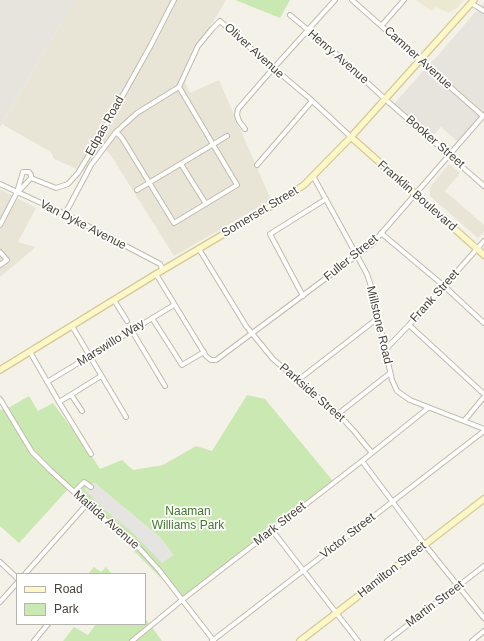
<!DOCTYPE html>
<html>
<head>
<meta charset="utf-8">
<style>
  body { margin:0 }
  #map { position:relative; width:484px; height:641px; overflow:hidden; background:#f4f2e8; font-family:Arial,sans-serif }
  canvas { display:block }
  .legend { position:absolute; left:16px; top:573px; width:130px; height:52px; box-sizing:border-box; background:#fff; border:1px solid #b6b4af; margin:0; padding:5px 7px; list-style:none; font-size:12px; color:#484337 }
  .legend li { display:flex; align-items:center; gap:8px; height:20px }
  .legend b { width:20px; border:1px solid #b6b4af }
</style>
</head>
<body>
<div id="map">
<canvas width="484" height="641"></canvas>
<ul class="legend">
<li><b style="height:5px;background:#fff7c8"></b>Road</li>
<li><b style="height:11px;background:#cae8b1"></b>Park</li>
</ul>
</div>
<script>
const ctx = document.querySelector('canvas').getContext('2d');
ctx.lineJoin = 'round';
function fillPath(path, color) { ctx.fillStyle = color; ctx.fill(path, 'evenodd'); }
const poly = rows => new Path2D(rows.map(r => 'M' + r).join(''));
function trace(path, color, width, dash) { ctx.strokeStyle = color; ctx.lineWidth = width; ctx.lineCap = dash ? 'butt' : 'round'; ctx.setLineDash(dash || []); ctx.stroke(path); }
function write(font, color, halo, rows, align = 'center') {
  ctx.font = font + ' Arial,sans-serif'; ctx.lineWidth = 3.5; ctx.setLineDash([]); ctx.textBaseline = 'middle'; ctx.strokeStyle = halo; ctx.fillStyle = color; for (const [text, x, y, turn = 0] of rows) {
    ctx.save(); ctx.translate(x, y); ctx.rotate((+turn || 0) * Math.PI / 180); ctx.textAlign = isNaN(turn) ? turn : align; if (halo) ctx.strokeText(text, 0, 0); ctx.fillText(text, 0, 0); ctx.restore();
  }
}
const residential = poly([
  [75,0,226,0,182,75,190,93,219,80,271,200,174,256,110,154,102,147,84,172,54,159,51,152,2,124],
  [449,164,460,173,445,191,484,225,484,232,478,238,430,196,430,187],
  [0,189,36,208,18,242,36,247,0,277]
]);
const industrial = poly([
  [0,0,75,0,0,127],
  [484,2,484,115,460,144,441,127,431,138,393,105,433,60,434,60]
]);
const education = poly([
  [416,0,464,0,457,8,449,13,435,7,432,11]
]);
const green = poly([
  [235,0,290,0,280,18],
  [247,395,265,399,333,481,181,598,70,487,19,543,0,526,0,410,10,407,29,396,38,411,53,403,87,449,100,469,122,460,133,470,163,465,196,446,212,451],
  [94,567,101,572,106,567,112,574,88,574],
  [145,618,162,641,63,641,74,627,88,635,96,624,145,624]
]);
const parking = poly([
  [94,482,160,537,174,555,162,563,134,534,104,509,84,489]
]);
const street = poly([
  [352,0,483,116],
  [471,3,484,11],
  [290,15,333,51,385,99,484,186],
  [382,25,404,0],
  [245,129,239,121,237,115,238,109,271,71,335,0],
  [116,132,122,138,174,223,237,185,179,87],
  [181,164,206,204],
  [257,165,312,101],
  [313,176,367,274,371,286,392,380,397,391,410,400,484,429],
  [0,184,65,214,160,264,163,270],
  [137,190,227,136],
  [19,191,31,178],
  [65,214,91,165,116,132,137,113,179,87,198,46,212,29,220,21,271,66,308,97,351,137],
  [0,225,17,192,23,172,29,172,31,175,31,178,56,188,68,184,78,173,95,145,151,45,174,0],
  [381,233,444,286,484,323],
  [199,249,246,326,273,359,340,416,354,431,372,453],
  [0,252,7,260,0,265],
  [156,274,206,356,211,360,216,360,372,244,484,115],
  [303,296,270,234,326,199],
  [114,300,127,321],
  [152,318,182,365,204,352],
  [409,325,484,394],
  [72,326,126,417],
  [132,331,165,386],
  [385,350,409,325,484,241],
  [30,352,59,402,91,454],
  [297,381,378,318],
  [47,382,174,305],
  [69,396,101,376],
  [0,399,32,452,50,470,87,504,139,548,159,570,214,641],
  [59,402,69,396,72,396,82,411],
  [338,414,390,373],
  [464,421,484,397],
  [362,461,425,545,484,618],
  [74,492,84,482,91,487],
  [272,530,358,641],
  [0,562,17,578],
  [25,574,87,504],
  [0,602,17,583],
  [34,641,48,624],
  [132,641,182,600,362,461,428,408],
  [212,641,484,431],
  [387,641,484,566],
  [472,641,484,631]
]);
const secondary = poly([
  [351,137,484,255],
  [0,370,156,274,278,202,304,185,351,137,474,0],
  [300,641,484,499]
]);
const streetNames = [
  ["Oliver Avenue",254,51,42],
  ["Henry Avenue",338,57,41],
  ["Camner Avenue",418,58,42],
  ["Edpas Road",105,126,-61],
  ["Booker Street",435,142,41],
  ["Franklin Boulevard",417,196,41],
  ["Somerset Street",260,212,-31],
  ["Van Dyke Avenue",83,225,27],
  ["Fuller Street",351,258,-39],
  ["Frank Street",435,296,-48],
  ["Millstone Road",379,325,77],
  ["Marswillo Way",111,343,-32],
  ["Parkside Street",312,393,41],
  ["Matilda Avenue",106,520,41],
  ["Mark Street",280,524,-38],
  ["Victor Street",348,536,-38],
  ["Hamilton Street",392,570,-38],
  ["Martin Street",435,604,-37]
];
const parkNames = [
  ["Naaman",188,512],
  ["Williams Park",188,526]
];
fillPath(residential, '#e8e4d6');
fillPath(industrial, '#e7e3dd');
fillPath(education, '#ede8d2');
fillPath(green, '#cae8b1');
fillPath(parking, '#e5e4e0');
trace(street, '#c0bbab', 6);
trace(secondary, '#d4ca98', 8);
trace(street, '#fff', 4);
trace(secondary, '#fff7c8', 5.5);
write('12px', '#484337', '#fff', streetNames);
write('12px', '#407a29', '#fff', parkNames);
</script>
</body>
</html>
